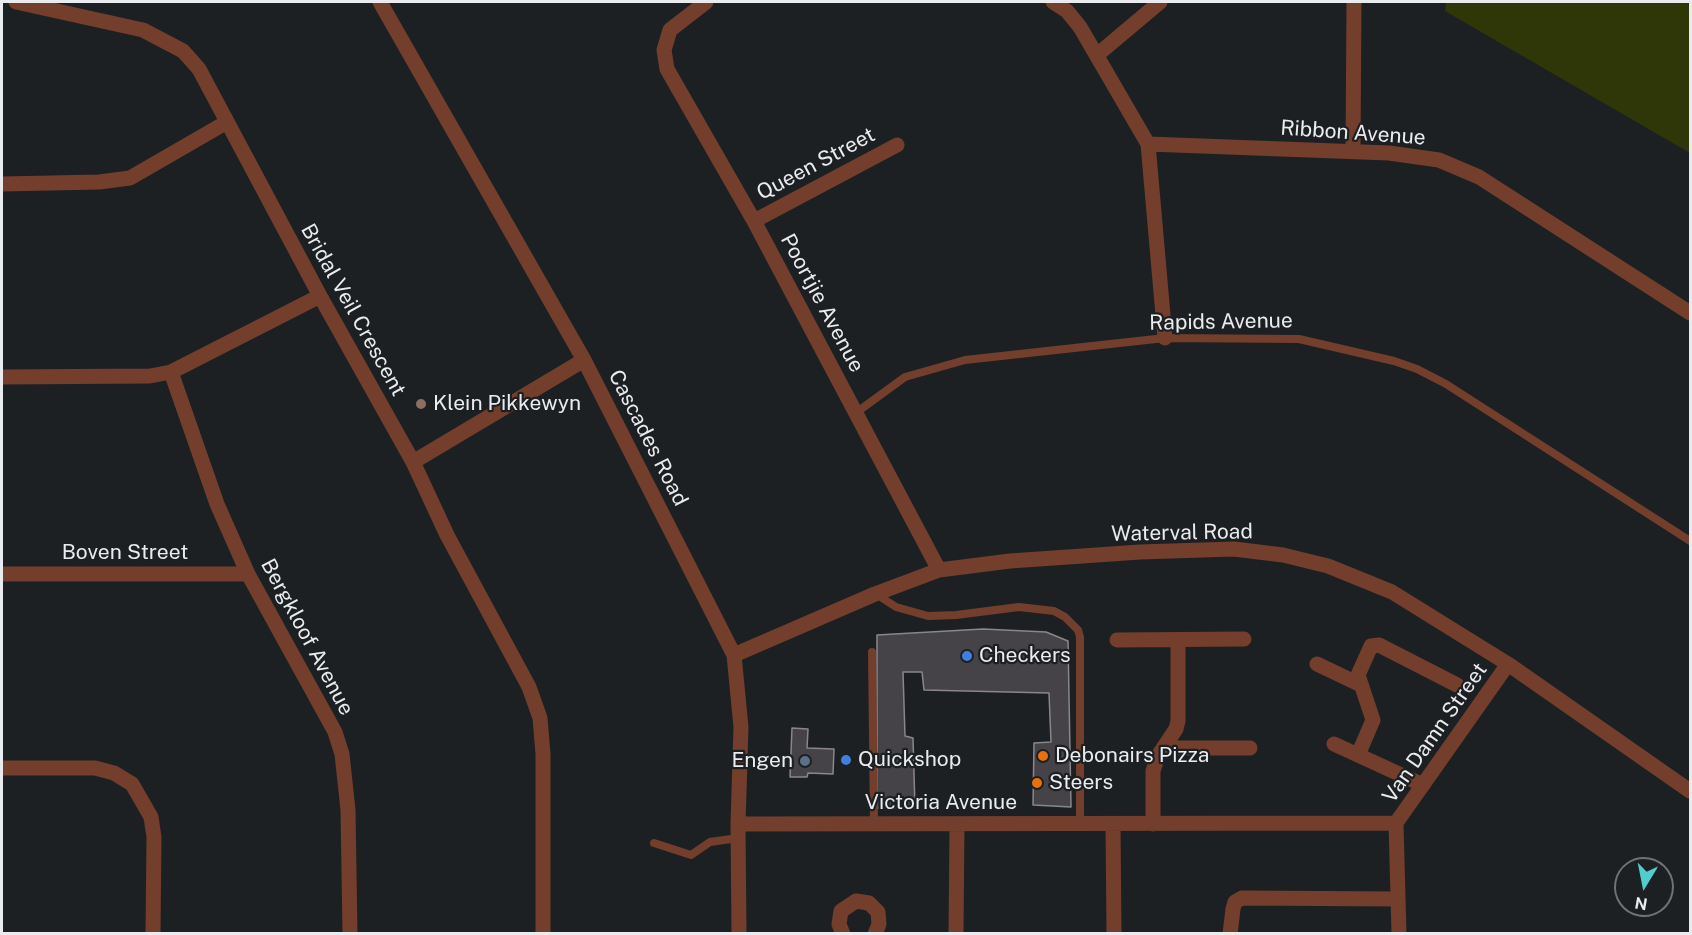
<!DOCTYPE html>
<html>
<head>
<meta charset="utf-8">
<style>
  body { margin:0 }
  #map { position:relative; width:1692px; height:935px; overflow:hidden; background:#1d2023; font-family:"Public Sans",sans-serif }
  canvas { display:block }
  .frame { position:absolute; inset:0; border:3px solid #e9ebee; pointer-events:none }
  .north { position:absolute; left:1614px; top:857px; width:60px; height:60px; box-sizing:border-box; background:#1d2023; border:2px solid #6f7174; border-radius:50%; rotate:190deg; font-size:16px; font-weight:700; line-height:24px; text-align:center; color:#e9ebee }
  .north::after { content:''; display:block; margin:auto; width:21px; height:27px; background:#52cdcf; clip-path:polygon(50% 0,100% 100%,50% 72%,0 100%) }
</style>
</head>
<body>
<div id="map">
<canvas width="1692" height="935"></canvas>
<div class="frame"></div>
<div class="north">N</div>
</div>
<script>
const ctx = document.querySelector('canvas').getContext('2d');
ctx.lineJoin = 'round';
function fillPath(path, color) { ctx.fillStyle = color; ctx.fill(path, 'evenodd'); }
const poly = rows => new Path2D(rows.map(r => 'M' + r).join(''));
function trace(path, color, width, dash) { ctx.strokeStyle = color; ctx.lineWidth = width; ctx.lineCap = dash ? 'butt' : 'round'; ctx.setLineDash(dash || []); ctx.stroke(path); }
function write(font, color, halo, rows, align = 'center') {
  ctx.font = font + ' "Public Sans",sans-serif'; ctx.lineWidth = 4.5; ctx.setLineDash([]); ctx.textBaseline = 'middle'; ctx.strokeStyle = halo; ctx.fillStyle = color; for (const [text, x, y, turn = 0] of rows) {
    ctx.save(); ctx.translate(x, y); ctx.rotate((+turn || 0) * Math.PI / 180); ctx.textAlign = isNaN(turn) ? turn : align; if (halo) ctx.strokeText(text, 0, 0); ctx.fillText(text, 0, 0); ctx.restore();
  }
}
const green = poly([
  [1446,2,1690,2,1690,153,1445,11]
]);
const building = poly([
  [983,629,1046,632,1068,641,1071,807,1033,805,1034,743,1051,742,1049,693,924,690,922,672,903,672,905,736,913,738,915,808,877,808,877,635,983,629],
  [792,728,808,729,807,748,834,749,833,774,808,773,807,777,790,777,792,728]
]);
const lane = poly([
  [857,412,905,377,965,360,1165,338,1299,339,1394,361,1417,369,1446,384,1690,541],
  [876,594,896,607,928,616,956,615,1019,607,1054,611,1065,617,1078,630,1080,637,1080,824],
  [872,652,874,824],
  [654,843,691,855,710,842,738,838]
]);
const street = poly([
  [16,2,143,30,183,51,199,69,320,296,413,462,447,535,529,687,540,718,543,754,543,934],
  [380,2,584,360,734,655,741,727,738,824,739,934],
  [706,2,670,30,664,50,667,69,754,221,939,570],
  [1053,2,1067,11,1080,27,1148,144,1165,338],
  [1097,55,1160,2],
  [1148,144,1389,153,1439,160,1479,177,1690,313],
  [1353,151,1354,2],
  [2,184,99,182,130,178,227,122],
  [754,221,897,145],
  [171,372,217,504,248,574,335,732,342,754,348,810,350,934],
  [2,377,150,376,171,372,320,296],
  [413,462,584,360],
  [2,574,248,574],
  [1117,640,1244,639],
  [734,655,875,594,939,570,1010,561,1140,552,1234,549,1283,555,1328,566,1392,592,1508,664,1690,791],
  [1317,664,1361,685],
  [1334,744,1423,785],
  [1165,748,1250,748],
  [1358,755,1373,720,1358,675,1371,646,1379,645,1457,685],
  [2,768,95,768,114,773,132,784,151,817,154,837,153,934],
  [738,824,1396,823],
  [1113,824,1114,934],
  [1153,824,1153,771,1158,756,1176,729,1178,721,1178,640],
  [843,934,839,924,841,911,856,901,869,903,878,912,879,924,875,934],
  [956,934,957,824],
  [1230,934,1233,909,1235,902,1242,898,1397,899],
  [1399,934,1396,823,1508,664]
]);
const markers = [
  [421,404,6,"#8d6e63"],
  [967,656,6,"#3f7fe0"],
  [1043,756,6,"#e8710a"],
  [846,760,6,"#3f7fe0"],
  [805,761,6,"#5c6f8a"],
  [1037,783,6,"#e8710a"]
];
const streetNames = [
  ["Ribbon Avenue",1353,133,4],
  ["Queen Street",816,164,-28],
  ["Poortjie Avenue",822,303,62],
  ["Bridal Veil Crescent",353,310,61],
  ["Rapids Avenue",1221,322,-1],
  ["Cascades Road",648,438,63],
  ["Waterval Road",1182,533,-1],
  ["Boven Street",125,553],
  ["Bergkloof Avenue",307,637,62],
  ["Van Damn Street",1435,733,-55],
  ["Victoria Avenue",941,803]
];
const poiNames = [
  ["Klein Pikkewyn",433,404],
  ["Checkers",979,656],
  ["Debonairs Pizza",1055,756],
  ["Quickshop",858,760],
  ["Engen",793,761,"right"],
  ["Steers",1049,783]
];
fillPath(green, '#2f3709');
fillPath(building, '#454347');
trace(building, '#8a878b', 1.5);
trace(lane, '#733e2c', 8);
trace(street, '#733e2c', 15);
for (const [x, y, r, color] of markers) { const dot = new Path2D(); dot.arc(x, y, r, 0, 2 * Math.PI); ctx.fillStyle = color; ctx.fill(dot); trace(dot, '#1d2023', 2); }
write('21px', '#e9ebee', '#1d2023', streetNames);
write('21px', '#e9ebee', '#1d2023', poiNames, 'left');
</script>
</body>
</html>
